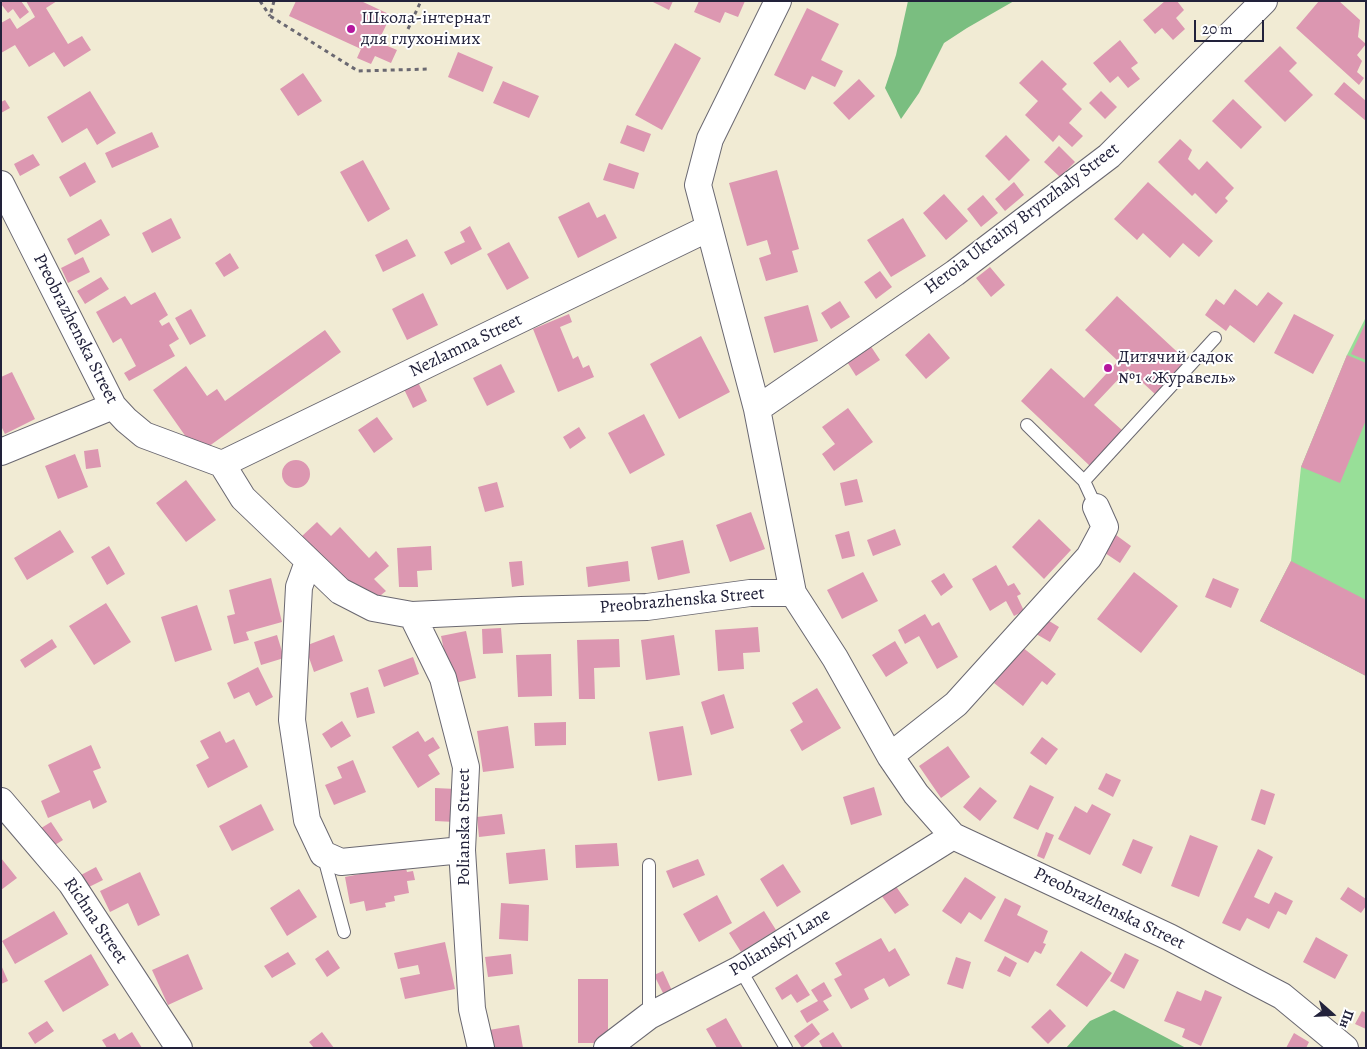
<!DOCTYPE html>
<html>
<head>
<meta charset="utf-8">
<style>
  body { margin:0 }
  #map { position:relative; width:1367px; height:1049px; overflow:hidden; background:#f1ebd4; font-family:Alegreya,serif }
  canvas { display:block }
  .frame { position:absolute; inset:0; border:2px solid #22223b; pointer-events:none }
  .north { position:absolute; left:1307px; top:989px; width:50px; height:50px; -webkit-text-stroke:4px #fff; paint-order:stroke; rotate:109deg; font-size:14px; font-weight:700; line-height:20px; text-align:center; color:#22223b }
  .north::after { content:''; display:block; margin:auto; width:18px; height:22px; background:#22223b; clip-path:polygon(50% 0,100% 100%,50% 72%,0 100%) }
  .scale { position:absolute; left:1194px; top:20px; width:70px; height:22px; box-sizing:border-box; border:2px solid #22223b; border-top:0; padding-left:6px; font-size:15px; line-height:18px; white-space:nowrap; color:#22223b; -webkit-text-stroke:4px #fff; paint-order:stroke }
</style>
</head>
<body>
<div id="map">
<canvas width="1367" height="1049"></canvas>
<div class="frame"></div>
<div class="north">Пн</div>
<div class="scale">20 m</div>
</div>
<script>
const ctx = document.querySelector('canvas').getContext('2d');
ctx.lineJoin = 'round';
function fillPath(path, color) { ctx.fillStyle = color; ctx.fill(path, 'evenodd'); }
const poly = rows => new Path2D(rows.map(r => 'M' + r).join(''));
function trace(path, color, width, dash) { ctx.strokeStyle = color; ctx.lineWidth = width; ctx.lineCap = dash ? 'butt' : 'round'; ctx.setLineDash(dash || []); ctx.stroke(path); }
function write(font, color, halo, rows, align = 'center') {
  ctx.font = font + ' Alegreya,serif'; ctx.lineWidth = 4; ctx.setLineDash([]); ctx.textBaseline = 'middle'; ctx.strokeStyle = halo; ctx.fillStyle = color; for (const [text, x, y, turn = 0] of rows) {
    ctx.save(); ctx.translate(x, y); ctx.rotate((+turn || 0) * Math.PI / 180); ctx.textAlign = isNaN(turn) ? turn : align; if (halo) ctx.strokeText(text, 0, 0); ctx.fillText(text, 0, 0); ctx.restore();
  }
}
const green = poly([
  [1366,317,1366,676,1260,621,1291,561,1301,467,1347,355]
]);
const forest = poly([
  [908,1,1014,1,967,28,944,43,919,93,901,119,885,88,896,55],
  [1114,1010,1186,1048,1066,1048,1090,1021]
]);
const building = poly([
  [3,1,21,1,29,12,20,19,13,9,8,13,1,4],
  [26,1,57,1,46,8,68,44,82,36,91,50,64,67,54,52,29,67,15,45,1,53,1,23,10,18,17,29,35,17],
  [296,1,361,1,391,15,378,42,397,50,391,63,375,56,371,64,357,58,361,49,289,16],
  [651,1,673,1,669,10],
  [699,1,745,1,738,17,725,12,720,23,694,12],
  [1165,1,1177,1,1184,10,1176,18,1185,29,1173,40,1162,28,1155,34,1143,20],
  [1319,1,1339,1,1360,20,1358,37,1366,44,1357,55,1362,61,1357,72,1364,78,1359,85,1296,28],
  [807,8,839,24,821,60,843,71,835,87,812,76,805,90,774,75],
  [1120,40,1138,63,1131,68,1140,79,1128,88,1118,76,1110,83,1093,63],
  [675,43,701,58,662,130,635,115],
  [1280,46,1297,63,1289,71,1313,95,1285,122,1244,81],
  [458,52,493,67,483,92,448,77],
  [1042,60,1067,84,1062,89,1082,109,1069,123,1083,136,1072,147,1059,135,1053,142,1025,115,1038,101,1019,83],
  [303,73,322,101,298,116,280,89],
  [859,79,875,96,849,120,833,103],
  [503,81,539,96,529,118,493,103],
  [1344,82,1366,101,1366,121,1334,94],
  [90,91,116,133,97,145,87,128,62,143,47,117],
  [1101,91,1117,107,1105,119,1089,103],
  [1233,99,1262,127,1241,149,1212,121],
  [5,100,10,108,1,113,1,102],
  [627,125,651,134,644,152,620,143],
  [152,132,159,147,112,168,105,153],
  [1006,135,1030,160,1009,181,985,156],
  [1180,139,1192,150,1188,159,1199,170,1207,161,1234,188,1225,198,1228,201,1216,214,1195,193,1192,196,1158,162],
  [1059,146,1075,162,1060,177,1044,162],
  [33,154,40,165,20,176,14,164],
  [363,160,390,209,368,222,340,172],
  [85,162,96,182,70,197,59,177],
  [609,163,639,173,634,189,603,180],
  [777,170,799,249,792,251,798,272,766,281,759,258,771,254,767,240,747,246,729,183],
  [1014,182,1024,195,1005,211,995,199],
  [1148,182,1213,241,1199,257,1183,243,1170,258,1143,233,1137,240,1114,219],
  [944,194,968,221,946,240,923,213],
  [983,195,998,213,981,227,967,209],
  [589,202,597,218,605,214,617,238,578,258,558,217],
  [171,218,181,238,152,253,142,233],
  [903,218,926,256,891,277,867,240],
  [101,219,110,235,75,255,67,239],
  [470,226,482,249,451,265,444,252,465,242,460,232],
  [407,239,416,256,383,272,375,255],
  [509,242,529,278,507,290,487,254],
  [230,253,239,268,224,277,215,263],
  [83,257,90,272,68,283,61,268],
  [990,267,1005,285,991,297,976,278],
  [880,271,892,287,876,299,864,282],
  [101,277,109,289,85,304,77,291],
  [1235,289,1257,306,1268,292,1283,303,1254,343,1230,325,1226,331,1205,315,1216,299,1224,305],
  [155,292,168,315,159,321,162,326,169,322,179,339,169,345,175,356,129,381,124,373,136,366,121,338,113,343,96,312,125,296,131,305],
  [423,293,438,325,407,340,392,309],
  [1117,296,1187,361,1156,395,1128,369,1094,405,1123,431,1090,466,1021,401,1051,368,1084,398,1118,361,1085,330],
  [840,301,850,317,831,329,821,313],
  [808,305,818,341,774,353,764,317],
  [191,309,206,336,190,345,175,318],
  [569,314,572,322,560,327,573,359,578,356,583,368,589,365,594,377,558,392,533,329],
  [1294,314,1334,335,1313,374,1274,353],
  [1366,322,1366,360,1351,354],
  [325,330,341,352,198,454,153,390,186,366,207,396,217,389,225,401],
  [929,333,950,358,926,379,905,355],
  [701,336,730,392,679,419,650,364],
  [868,342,880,360,856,376,844,357],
  [1347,355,1366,363,1366,420,1340,483,1301,467],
  [501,364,515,392,487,406,473,378],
  [12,372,35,419,5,434,1,426,1,377],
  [416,378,427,401,413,408,402,385],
  [848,408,873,442,834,471,822,454,835,444,822,427],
  [644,414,665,455,630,474,608,433],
  [377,417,393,439,374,453,358,430],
  [579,427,586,438,570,449,563,437],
  [98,449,101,467,86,469,84,451],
  [75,454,88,487,58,499,45,466],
  '282 474a14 14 0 1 1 28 0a14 14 0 1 1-28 0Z',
  [857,479,863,502,845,506,840,483],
  [186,480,216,520,186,542,156,503],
  [497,482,504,507,485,512,478,487],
  [751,512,765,549,730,562,716,525],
  [1039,519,1071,550,1044,579,1012,547],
  [317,522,331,536,340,527,369,558,376,551,389,566,374,579,386,591,375,600,354,593,301,537],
  [895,529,901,545,873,556,867,540],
  [60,530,74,552,27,580,14,558],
  [849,531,855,556,842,559,835,535],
  [1116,535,1131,546,1120,563,1105,553],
  [683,540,690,573,658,580,651,547],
  [109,546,125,574,107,585,91,557],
  [431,546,432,570,417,571,418,587,399,587,397,548],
  [522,561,524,585,512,587,509,562],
  [628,561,630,581,588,587,586,567],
  [1291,561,1366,600,1366,676,1260,621],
  [996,565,1008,586,1014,583,1021,594,1017,596,1024,611,1014,616,1006,601,990,611,972,579],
  [863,572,878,601,842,619,827,590],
  [1134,572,1178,606,1141,653,1097,619],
  [944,573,953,587,941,596,931,581],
  [271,578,282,622,246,632,249,640,234,644,227,616,235,614,229,590],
  [1213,578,1239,589,1231,608,1205,597],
  [106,603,131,642,94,665,69,626],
  [197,605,212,650,175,662,161,617],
  [925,614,932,626,939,622,958,657,937,669,919,636,905,644,898,630],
  [1041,616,1059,627,1050,642,1031,631],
  [758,627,760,652,743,653,744,669,718,671,715,630],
  [501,628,503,653,483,654,482,629],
  [466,631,476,678,451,684,441,636],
  [277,635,284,658,261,665,254,642],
  [334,635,343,661,314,672,305,646],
  [674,635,680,675,646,680,641,640],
  [52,639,57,647,25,668,20,660],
  [619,639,620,667,594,668,595,699,579,699,577,640],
  [895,641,908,663,886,677,872,655],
  [1022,647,1056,674,1047,685,1042,681,1023,706,994,683],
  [551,654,552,696,518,697,516,655],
  [413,657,419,674,384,687,378,670],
  [258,667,273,697,256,706,249,692,234,699,227,683],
  [368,687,375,713,357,718,350,693],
  [817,688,841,728,802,751,790,730,803,722,792,703],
  [724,694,734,728,711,735,701,702],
  [342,721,351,736,331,748,322,734],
  [566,722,566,745,535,746,534,723],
  [508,726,514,768,483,772,477,731],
  [683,726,692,775,658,781,649,732],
  [220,731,226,743,234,739,248,767,208,788,196,765,209,758,200,741],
  [418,731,425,742,433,737,440,748,428,755,440,774,418,788,392,747],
  [1042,737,1058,749,1046,765,1030,753],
  [91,745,101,768,93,771,107,802,93,809,90,800,48,818,41,801,60,792,48,765],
  [948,746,970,777,941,798,919,766],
  [353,760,366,792,334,805,325,785,342,778,337,767],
  [1106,773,1121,780,1113,797,1098,789],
  [1030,785,1054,797,1038,830,1013,818],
  [874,787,882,815,851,825,843,797],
  [980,787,997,801,980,821,963,807],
  [435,788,456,789,455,822,435,821],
  [1261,789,1275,794,1265,825,1251,820],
  [261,804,274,830,232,851,219,826],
  [1092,804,1111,814,1090,855,1058,839,1075,806,1087,813],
  [502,814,505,834,479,837,477,817],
  [51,822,63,840,50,848,38,830],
  [1046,832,1054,835,1044,859,1037,856],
  [1190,835,1218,846,1199,897,1171,886],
  [1133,839,1153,847,1141,874,1122,865],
  [617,843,619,866,576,868,575,845],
  [545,849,548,880,509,884,506,853],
  [1258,849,1273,857,1254,897,1269,904,1275,892,1293,901,1286,915,1278,911,1269,929,1247,918,1240,931,1222,923],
  [1,858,17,878,1,890],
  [698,859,705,875,673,888,666,871],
  [783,864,801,892,777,907,760,879],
  [405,865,407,872,413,871,415,880,407,881,409,893,394,896,395,901,385,903,386,907,366,911,364,901,350,904,345,877],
  [96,867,103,880,87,888,81,875],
  [140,872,160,915,138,926,128,903,110,912,100,891],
  [965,877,996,897,981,920,969,912,961,924,942,911],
  [895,885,909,905,895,914,881,895],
  [1348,887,1366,899,1366,906,1361,913,1340,899],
  [299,889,317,917,287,936,270,908],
  [717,895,732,923,699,942,683,914],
  [1005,898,1021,906,1017,915,1048,931,1043,943,1046,944,1041,954,1035,951,1028,963,984,941],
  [501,903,529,905,528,941,499,939],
  [54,911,68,934,15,964,2,941],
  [764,911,776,930,741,952,729,933],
  [1316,937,1348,955,1335,979,1303,962],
  [881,938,889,952,895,948,910,975,889,987,884,978,864,989,869,999,851,1009,834,979,842,975,835,963],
  [445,942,455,989,405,999,400,978,420,974,418,965,398,969,394,953],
  [328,950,340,968,327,977,315,959],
  [1081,951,1112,973,1087,1007,1056,985],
  [288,952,296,964,272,978,264,966],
  [1125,953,1139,960,1124,989,1110,981],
  [91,954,109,985,63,1012,44,981],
  [188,954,203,989,168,1005,152,970],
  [511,954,513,974,488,977,485,957],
  [1005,956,1017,963,1010,977,997,971],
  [956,957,971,962,963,989,947,984],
  [1,965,8,981,1,984],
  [663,971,674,995,666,999,654,975],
  [797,974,810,995,797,1003,791,994,782,1000,775,988],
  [578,979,608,979,608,1043,578,1043],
  [824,982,832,996,823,1001,829,1010,807,1023,800,1011,818,1001,811,990],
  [1205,990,1222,997,1201,1046,1182,1037,1185,1029,1164,1021,1177,991,1201,1001],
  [1050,1009,1066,1026,1048,1044,1031,1027],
  [1362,1011,1366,1013,1366,1029,1355,1024],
  [726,1018,743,1048,717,1048,706,1029],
  [47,1021,54,1031,35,1044,28,1033],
  [812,1023,820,1034,802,1048,794,1036],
  [519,1025,523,1048,491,1048,489,1030],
  [132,1032,142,1048,107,1048,102,1040,115,1033,119,1040],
  [322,1032,334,1048,314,1048,309,1042],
  [833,1032,843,1048,823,1048,819,1041],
  [1294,1033,1309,1042,1306,1048,1286,1048]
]);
const path = poly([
  [260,1,270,16],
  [274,1,270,16,358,71,429,69],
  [408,29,421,1]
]);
const service = poly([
  [1027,425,1084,481,1096,507],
  [1084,481,1215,338],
  [323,854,344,932],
  [740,969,786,1048],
  [649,1016,649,865]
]);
const minor = poly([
  [778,1,710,139,698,185,757,409,793,593],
  [1,184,113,406,126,420,144,435,222,464,243,498,340,591,373,608,412,615,521,610,647,607,750,593,793,593,835,658,890,756,916,794,953,836,1169,937,1282,996,1345,1048],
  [757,409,955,273,1109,156,1264,1],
  [1,452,113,406],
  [222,464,709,228],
  [308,562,299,587,292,720,307,820,323,854,341,862,462,850],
  [412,615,443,678,466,767,462,850,472,1009,481,1048],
  [890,756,956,704,1089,557,1105,527,1096,507],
  [1,801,71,883,179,1048],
  [607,1048,649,1016,740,969,953,836]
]);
const markers = [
  [351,29,5,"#b5179e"],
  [1108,368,5,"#b5179e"]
];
const poiNames = [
  ["Школа-інтернат",361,19],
  ["для глухонімих",361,40],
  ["Дитячий садок",1118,358],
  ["№1 «Журавель»",1118,379]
];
const streetNames = [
  ["Heroia Ukrainy Brynzhaly Street",1022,219,-37],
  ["Preobrazhenska Street",75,329,63],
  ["Nezlamna Street",466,346,-26],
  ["Preobrazhenska Street",682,601,-5],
  ["Polianska Street",465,827,-90],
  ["Preobrazhenska Street",1109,909,26],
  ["Richna Street",95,921,56],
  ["Polianskyi Lane",780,943,-31]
];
fillPath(green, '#98df98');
fillPath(forest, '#7abe80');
fillPath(building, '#dc97b1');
trace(service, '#6a6871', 14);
trace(minor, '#6a6871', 28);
trace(path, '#6a6871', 3, [4, 4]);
trace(service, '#fff', 12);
trace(minor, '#fff', 26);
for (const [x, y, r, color] of markers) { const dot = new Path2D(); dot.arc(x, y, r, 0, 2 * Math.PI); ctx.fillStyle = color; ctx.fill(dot); trace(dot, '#fff', 2); }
write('18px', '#22223b', '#fff', poiNames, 'left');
write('18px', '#22223b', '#fff', streetNames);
</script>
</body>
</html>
